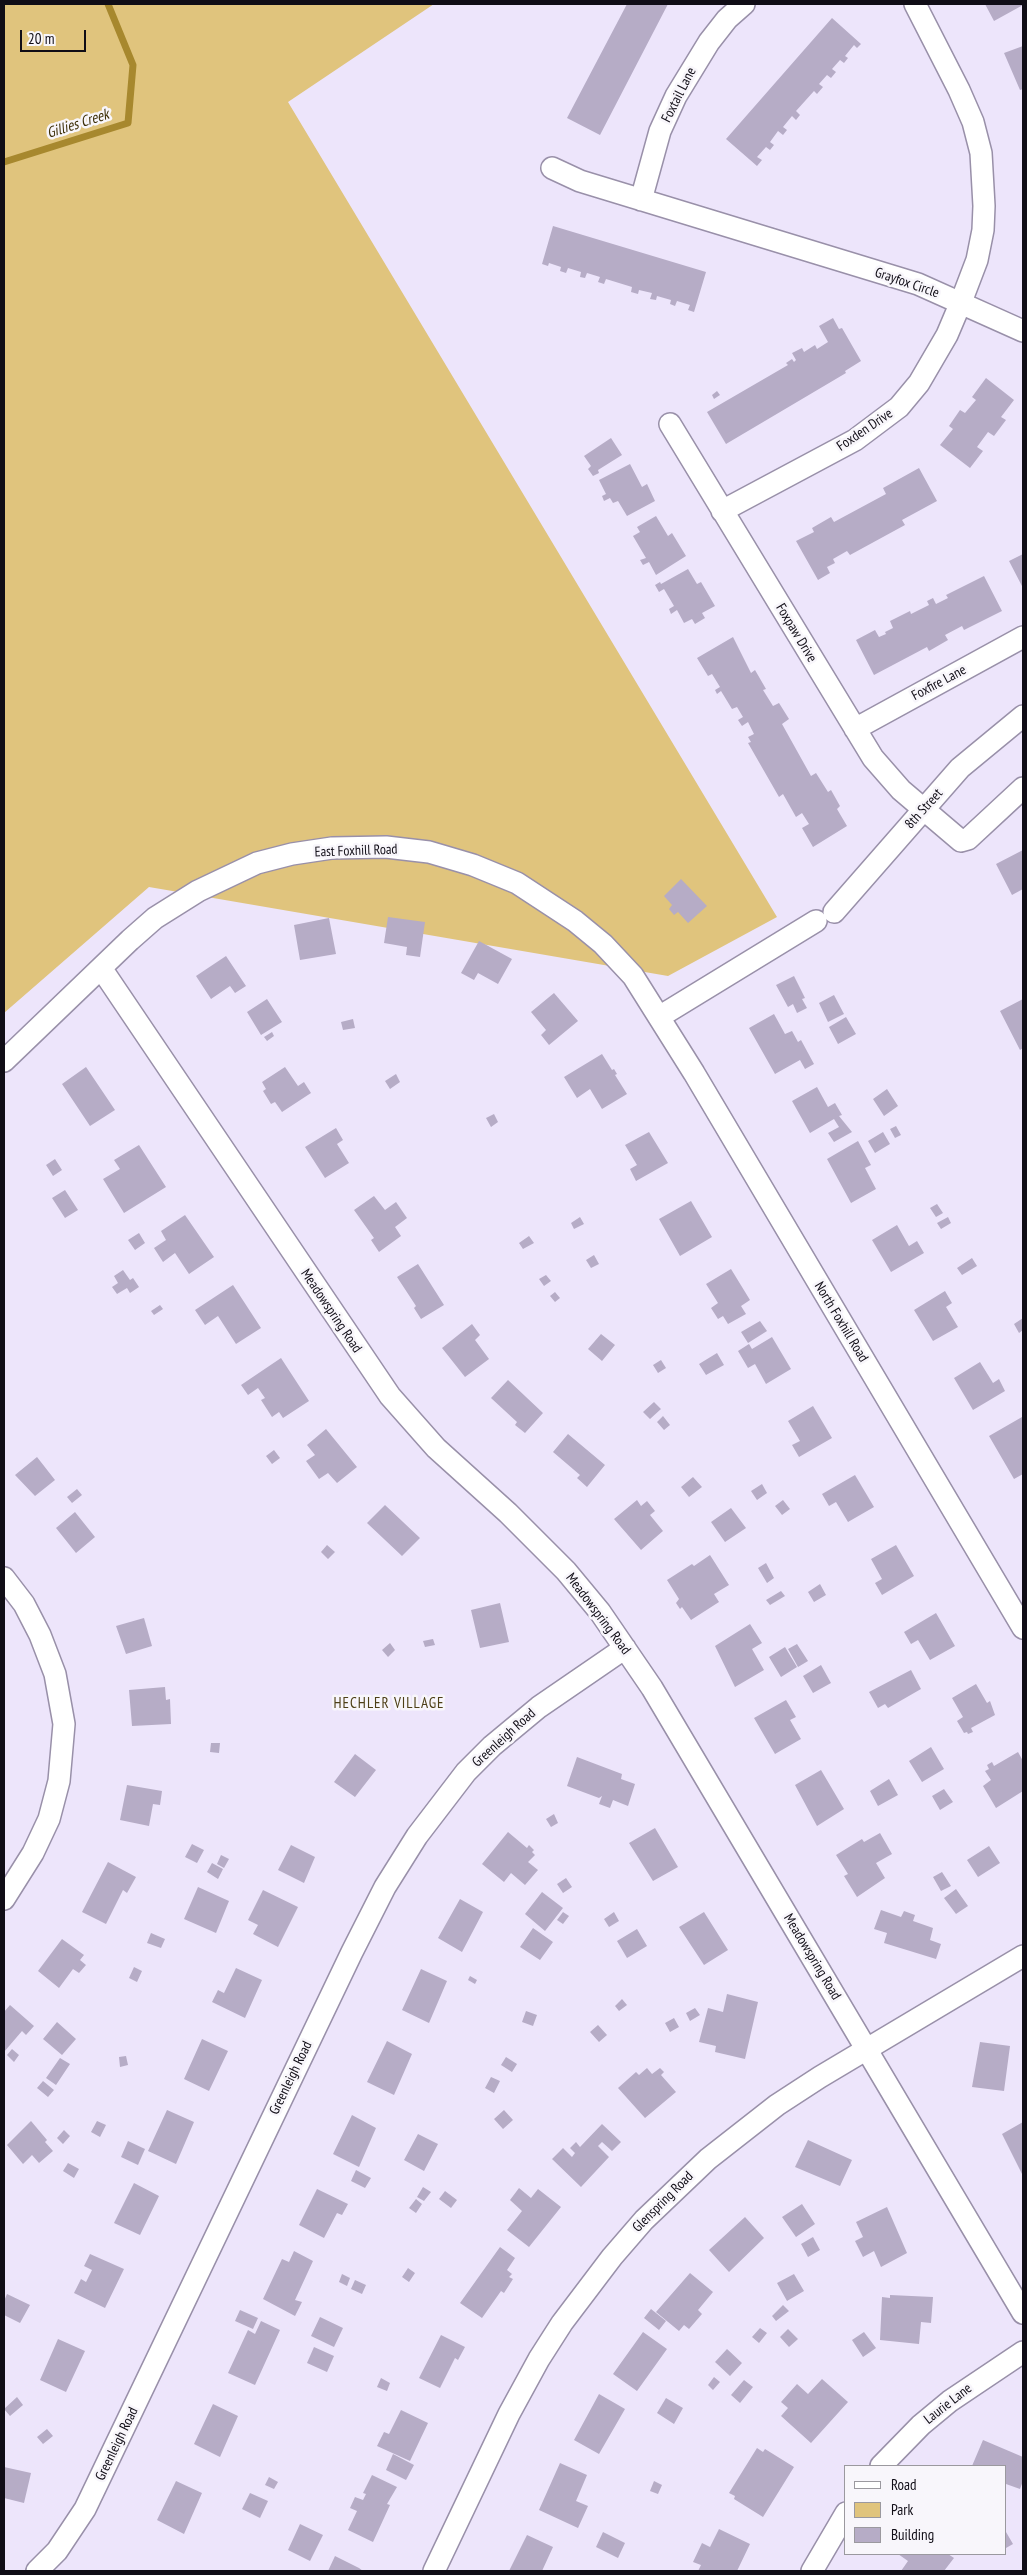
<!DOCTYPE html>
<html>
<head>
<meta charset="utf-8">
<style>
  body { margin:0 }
  #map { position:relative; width:1027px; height:2575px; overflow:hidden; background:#ede5fb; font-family:"PT Sans Narrow",sans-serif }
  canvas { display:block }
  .frame { position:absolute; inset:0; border:5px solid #100d16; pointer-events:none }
  .legend { position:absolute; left:844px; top:2465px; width:162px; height:90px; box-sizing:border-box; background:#f8f6fb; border:1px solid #9b999f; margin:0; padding:6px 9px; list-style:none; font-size:15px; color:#100d16 }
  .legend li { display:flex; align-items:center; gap:10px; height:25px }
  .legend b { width:25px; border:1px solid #9b999f }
  .scale { position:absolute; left:20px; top:30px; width:66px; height:22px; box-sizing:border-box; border:2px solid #100d16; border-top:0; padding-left:6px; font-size:15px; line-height:18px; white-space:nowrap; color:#100d16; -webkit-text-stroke:4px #f8f6fb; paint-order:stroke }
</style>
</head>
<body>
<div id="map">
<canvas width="1027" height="2575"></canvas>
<div class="frame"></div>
<ul class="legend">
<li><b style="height:6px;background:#fff"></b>Road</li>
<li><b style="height:14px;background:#e0c47d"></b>Park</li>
<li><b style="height:14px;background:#b6acc6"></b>Building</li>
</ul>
<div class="scale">20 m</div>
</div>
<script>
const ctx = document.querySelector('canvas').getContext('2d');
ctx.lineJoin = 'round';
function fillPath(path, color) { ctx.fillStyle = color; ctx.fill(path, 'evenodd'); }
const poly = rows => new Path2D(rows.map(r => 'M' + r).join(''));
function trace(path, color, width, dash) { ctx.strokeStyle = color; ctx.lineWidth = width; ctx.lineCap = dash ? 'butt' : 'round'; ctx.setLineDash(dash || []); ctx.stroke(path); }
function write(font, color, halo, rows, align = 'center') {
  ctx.font = font + ' "PT Sans Narrow",sans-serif'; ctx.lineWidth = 5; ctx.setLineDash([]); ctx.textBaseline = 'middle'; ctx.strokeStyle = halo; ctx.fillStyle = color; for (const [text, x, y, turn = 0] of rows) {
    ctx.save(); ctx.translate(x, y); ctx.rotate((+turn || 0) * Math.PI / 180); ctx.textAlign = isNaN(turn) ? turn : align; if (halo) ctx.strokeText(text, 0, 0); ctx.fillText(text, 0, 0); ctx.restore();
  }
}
const green = poly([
  [4,4,434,4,288,102,777,917,668,976,149,887,4,1013]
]);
const stream = poly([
  [4,162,128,123,133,65,108,4]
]);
const building = poly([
  [627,4,668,4,600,135,567,118],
  [985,4,1023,4,1023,5,994,21],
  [832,18,861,44,857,48,854,45,845,56,848,58,844,63,840,60,832,69,836,72,831,78,827,75,819,84,823,87,817,94,814,91,796,111,800,115,796,120,792,116,783,127,787,130,783,135,778,131,770,142,774,145,770,150,766,147,757,157,762,160,757,166,726,139],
  [1023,46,1023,89,1020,90,1004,53],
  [553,226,706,272,694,312,688,310,690,305,677,301,675,306,670,304,671,300,657,296,656,300,650,299,652,293,639,290,638,294,631,292,632,287,606,279,604,284,598,282,600,277,587,273,585,278,580,277,581,272,568,268,566,273,560,271,561,267,549,263,548,266,542,264],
  [833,318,839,329,842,328,861,361,845,371,846,373,726,444,707,412,788,365,786,363,792,359,794,362,796,360,792,353,802,348,804,352,815,345,817,349,828,342,819,326],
  [986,378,1014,400,1001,417,1006,420,994,436,988,432,977,447,983,451,970,468,940,445,953,429,949,426,960,410,965,413,976,400,972,397],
  [717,391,720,395,714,399,712,395],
  [611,438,622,455,598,470,599,473,593,476,588,469,591,466,584,456],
  [630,464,642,487,647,484,655,501,627,516,618,501,613,503,610,498,604,501,602,496,606,494,599,480],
  [919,468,937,501,902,520,905,525,850,555,847,551,833,559,835,563,827,567,830,573,818,580,796,541,814,532,812,528,831,517,834,522,886,494,883,488],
  [656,516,668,536,672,533,686,556,656,575,649,562,643,565,640,560,646,558,633,536,640,532,637,527],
  [1023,554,1023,588,1009,561],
  [688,569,697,584,701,582,715,606,702,613,705,618,695,624,692,619,684,623,677,610,671,614,669,609,674,606,664,589,659,592,655,585,660,582,661,584],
  [984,576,1002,611,964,630,962,626,945,635,948,640,929,651,927,647,874,675,856,640,875,630,879,637,886,634,885,632,893,628,890,621,910,611,911,614,929,605,927,601,933,598,936,604,948,598,946,595],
  [733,637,751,673,755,670,766,689,763,690,773,706,779,703,789,719,782,724,811,776,816,773,828,792,831,790,840,806,837,809,847,826,813,847,802,828,809,824,802,813,796,817,783,794,779,797,748,743,751,742,748,737,754,734,748,722,742,726,738,720,743,717,737,707,732,709,721,691,717,694,715,690,720,687,712,674,708,676,697,658],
  [1023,850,1023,889,1012,895,996,864],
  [681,879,707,906,688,923,678,912,674,915,669,909,672,905,664,896],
  [388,917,425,922,420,957,406,955,407,947,384,943],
  [329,918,336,954,300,960,294,925],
  [479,941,512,959,498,984,478,973,474,980,461,973],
  [226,956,246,986,235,993,230,986,211,999,196,976],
  [794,976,805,998,802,999,807,1008,797,1013,793,1004,788,1007,776,985],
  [554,993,578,1021,549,1045,541,1035,546,1030,531,1012],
  [834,995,844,1014,828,1022,819,1003],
  [267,999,282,1022,261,1035,247,1012],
  [1023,999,1023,1048,1020,1050,1000,1011],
  [774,1014,785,1034,792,1031,798,1042,801,1040,814,1064,805,1069,800,1060,775,1074,749,1028],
  [846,1017,856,1034,838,1044,829,1027],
  [353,1019,355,1028,343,1030,341,1022],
  [272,1032,274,1036,267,1041,264,1037],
  [602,1054,612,1070,614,1069,617,1074,615,1075,627,1094,602,1109,590,1089,577,1098,564,1077],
  [86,1067,115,1110,90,1126,62,1084],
  [285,1067,298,1086,304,1082,311,1093,282,1112,275,1102,271,1104,263,1091,266,1089,262,1082],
  [396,1074,400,1082,390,1089,385,1081],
  [817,1087,828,1107,835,1103,842,1115,839,1116,852,1132,834,1142,828,1133,839,1127,834,1119,810,1133,792,1101],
  [887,1089,898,1106,884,1116,873,1099],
  [494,1114,498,1122,491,1127,486,1118],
  [896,1126,901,1135,895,1138,890,1129],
  [336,1128,343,1140,337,1144,349,1163,325,1178,305,1147],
  [649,1132,668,1163,636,1181,630,1169,637,1165,625,1145],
  [883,1132,890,1144,875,1153,868,1141],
  [858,1141,871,1165,865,1168,876,1189,851,1203,827,1159],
  [139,1145,166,1187,124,1213,103,1179,120,1169,114,1160],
  [55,1159,62,1170,53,1176,46,1165],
  [65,1190,78,1210,65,1218,52,1198],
  [374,1196,385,1210,396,1202,407,1218,395,1227,401,1236,379,1252,371,1240,374,1238,354,1210],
  [691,1201,712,1237,680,1256,659,1219],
  [937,1204,943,1213,936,1217,930,1208],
  [185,1215,214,1257,189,1274,175,1253,163,1262,154,1248,166,1240,161,1231],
  [580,1217,584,1224,574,1229,571,1223],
  [948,1217,951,1223,941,1229,937,1223],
  [897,1225,909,1246,917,1241,924,1253,891,1272,872,1240],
  [139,1233,145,1243,135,1250,128,1240],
  [529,1236,534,1243,523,1249,519,1243],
  [594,1255,599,1264,591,1268,586,1260],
  [972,1258,977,1266,962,1275,957,1268],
  [418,1264,444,1305,421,1319,414,1308,416,1306,397,1277],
  [731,1269,750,1300,741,1306,746,1314,728,1324,723,1316,718,1319,711,1308,718,1303,706,1284],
  [123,1270,130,1280,133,1278,139,1287,130,1293,127,1288,117,1294,112,1287,118,1283,114,1276],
  [546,1275,551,1281,544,1286,539,1279],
  [233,1285,261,1328,236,1344,218,1316,205,1325,195,1310],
  [945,1291,952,1303,946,1307,958,1327,933,1341,914,1310],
  [555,1292,560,1298,555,1302,550,1296],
  [160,1305,163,1309,154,1315,151,1311],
  [1023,1318,1023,1330,1019,1333,1014,1324],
  [760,1321,767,1331,748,1343,741,1332],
  [472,1324,480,1335,475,1340,489,1359,465,1377,442,1348],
  [601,1334,615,1345,602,1361,588,1349],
  [772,1337,791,1369,766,1384,755,1364,748,1368,738,1351,749,1344,752,1349],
  [717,1353,724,1365,706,1375,699,1364],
  [281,1358,309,1401,283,1418,279,1412,272,1417,261,1400,265,1398,258,1388,248,1395,241,1385],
  [661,1360,666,1368,658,1373,653,1365],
  [980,1362,993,1383,999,1379,1005,1391,973,1410,954,1378],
  [508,1380,543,1413,525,1433,515,1425,517,1422,491,1398],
  [654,1402,661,1409,650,1419,643,1412],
  [813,1406,832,1438,799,1457,792,1445,800,1441,788,1421],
  [663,1416,670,1425,664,1430,657,1422],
  [1022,1417,1023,1474,1014,1479,989,1436],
  [326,1429,357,1467,337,1483,328,1473,319,1479,306,1461,315,1455,307,1445],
  [568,1434,605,1465,587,1487,577,1478,580,1475,553,1452],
  [274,1450,280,1458,272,1464,266,1456],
  [37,1457,55,1480,35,1496,15,1475],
  [855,1475,874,1507,848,1522,836,1502,829,1506,822,1494],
  [693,1477,702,1487,689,1497,681,1487],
  [762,1484,767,1493,757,1500,751,1491],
  [77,1489,82,1495,72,1503,67,1497],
  [637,1500,641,1506,647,1501,655,1511,650,1515,663,1531,641,1550,614,1519],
  [783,1500,790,1509,782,1515,775,1506],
  [385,1505,420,1538,402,1556,367,1523],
  [731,1508,746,1528,725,1542,711,1522],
  [75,1512,95,1537,76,1553,56,1528],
  [327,1545,335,1552,328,1559,321,1552],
  [896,1545,914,1576,882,1595,875,1583,882,1579,871,1559],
  [710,1555,729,1585,714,1594,719,1602,691,1620,682,1607,680,1609,676,1603,679,1599,667,1580,692,1564,694,1566],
  [766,1563,774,1578,767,1583,758,1568],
  [820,1584,826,1595,814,1602,808,1592],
  [781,1591,785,1596,770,1605,766,1600],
  [500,1603,509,1642,480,1648,471,1610],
  [936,1613,955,1646,930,1660,918,1640,911,1644,904,1632],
  [144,1618,152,1646,126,1654,116,1626],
  [750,1624,762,1643,752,1649,764,1670,735,1687,715,1646],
  [433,1639,435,1645,425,1647,423,1641],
  [390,1643,395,1650,388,1657,382,1650],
  [797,1644,808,1661,798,1667,788,1649],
  [785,1647,797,1667,781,1677,769,1657],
  [821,1665,831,1683,813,1693,803,1676],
  [911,1670,921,1689,888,1708,885,1704,878,1708,869,1692],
  [976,1684,987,1703,990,1701,995,1715,971,1728,973,1732,968,1734,967,1732,964,1733,957,1721,963,1717,952,1698],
  [165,1687,166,1700,170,1699,171,1724,132,1726,129,1690],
  [786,1700,796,1717,790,1720,801,1739,775,1754,754,1718],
  [211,1743,220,1743,219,1753,210,1752],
  [931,1747,944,1769,922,1782,909,1761],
  [1018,1752,1023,1761,1023,1791,996,1808,983,1786,991,1780,985,1771,989,1769,987,1765,992,1762,994,1766],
  [355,1754,376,1770,355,1797,334,1782],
  [577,1757,622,1774,621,1779,635,1784,628,1806,613,1800,610,1808,599,1804,602,1796,599,1798,567,1786],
  [821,1770,844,1809,817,1826,795,1785],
  [889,1779,898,1795,878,1806,870,1791],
  [127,1785,162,1791,160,1805,153,1804,149,1826,120,1820],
  [944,1789,953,1802,940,1810,932,1796],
  [554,1814,558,1823,551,1827,546,1819],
  [655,1828,678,1867,653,1881,629,1843],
  [508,1832,527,1848,529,1845,534,1850,532,1852,535,1855,528,1862,538,1870,525,1885,511,1873,504,1882,482,1864],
  [880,1833,892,1854,876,1863,885,1878,857,1897,844,1876,848,1874,836,1855,862,1839,864,1842],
  [192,1844,204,1850,197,1863,185,1857],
  [291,1845,315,1857,304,1883,278,1870],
  [989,1846,1000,1863,978,1877,967,1860],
  [221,1855,229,1859,224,1868,217,1864],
  [108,1862,136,1877,127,1893,123,1890,106,1924,82,1912],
  [212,1863,223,1869,218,1879,207,1872],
  [942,1872,951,1886,941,1891,933,1877],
  [566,1878,572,1887,563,1893,557,1884],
  [198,1887,229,1901,216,1933,184,1919],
  [956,1889,968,1906,956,1914,944,1898],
  [263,1890,298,1907,278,1947,253,1934,258,1925,248,1920],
  [542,1892,563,1908,545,1931,525,1914],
  [460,1899,483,1912,462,1952,438,1938],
  [881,1910,901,1917,904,1911,915,1915,913,1921,933,1928,930,1940,941,1944,936,1959,884,1943,887,1933,874,1929],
  [563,1912,569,1916,563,1924,557,1920],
  [614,1912,619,1921,609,1927,604,1919],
  [704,1912,728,1950,704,1965,679,1927],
  [533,1928,553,1942,540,1960,520,1947],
  [637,1929,647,1946,627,1958,617,1941],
  [151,1933,165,1939,161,1948,147,1943],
  [62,1939,84,1955,80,1960,86,1965,79,1973,73,1969,59,1988,38,1971],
  [134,1967,142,1971,137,1982,129,1978],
  [236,1968,262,1980,245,2018,212,2002,218,1990,224,1993],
  [421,1969,447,1981,429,2023,402,2010],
  [470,1976,477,1980,475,1984,468,1980],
  [727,1994,758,2002,745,2059,715,2052,716,2046,699,2042,708,2008,723,2012],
  [622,1999,627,2005,619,2011,615,2006],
  [10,2005,34,2026,26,2035,22,2031,4,2052,4,2012],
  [695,2008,700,2015,690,2021,686,2013],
  [526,2011,537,2015,533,2026,522,2022],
  [674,2018,679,2027,670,2032,665,2023],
  [57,2022,76,2039,62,2055,43,2039],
  [598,2025,607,2035,599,2042,590,2032],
  [202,2039,228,2051,209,2091,184,2079],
  [387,2041,412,2054,394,2095,367,2082],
  [980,2042,1010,2046,1004,2091,972,2087],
  [12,2049,19,2055,14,2062,7,2055],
  [126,2056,128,2065,120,2067,119,2057],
  [506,2057,517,2064,512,2072,501,2065],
  [60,2058,70,2064,56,2085,46,2078],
  [647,2068,652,2074,660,2068,664,2072,661,2075,676,2092,645,2118,618,2088,636,2072,639,2075],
  [491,2077,500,2081,494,2093,485,2088],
  [43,2081,54,2090,48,2097,37,2088],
  [167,2110,194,2122,176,2164,148,2151],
  [504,2110,513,2120,503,2129,494,2119],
  [352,2115,376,2128,359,2167,333,2154],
  [31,2121,47,2140,45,2142,53,2151,39,2163,32,2155,23,2164,7,2145],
  [97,2121,106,2125,100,2137,91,2132],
  [1023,2122,1023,2176,1002,2134],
  [602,2124,621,2142,612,2151,602,2142,598,2146,609,2157,581,2187,552,2159,563,2148,572,2157,575,2153,570,2148,576,2142,580,2147],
  [64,2130,70,2136,63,2144,57,2138],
  [418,2134,438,2144,424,2171,404,2160],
  [808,2140,852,2160,840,2186,795,2167],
  [128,2141,145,2149,138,2165,121,2157],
  [68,2163,79,2169,74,2178,63,2171],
  [356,2170,371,2178,365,2188,351,2181],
  [134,2183,159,2196,140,2235,114,2223],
  [423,2187,431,2192,424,2201,417,2197],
  [519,2188,531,2198,538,2189,561,2207,529,2247,507,2230,522,2211,510,2200],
  [317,2189,348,2204,342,2215,337,2213,324,2238,299,2225],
  [445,2191,457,2200,451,2208,439,2199],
  [416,2199,422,2204,416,2213,409,2208],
  [802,2204,815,2224,796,2237,782,2217],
  [887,2207,907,2253,881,2267,874,2251,863,2257,855,2241,863,2237,856,2222],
  [745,2217,764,2238,729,2272,709,2250],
  [813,2237,820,2250,808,2257,801,2244],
  [500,2247,515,2258,507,2270,512,2274,509,2277,513,2279,504,2293,501,2291,482,2318,460,2303],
  [294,2251,313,2261,295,2300,302,2302,295,2316,263,2299,282,2259,289,2262],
  [90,2254,124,2269,105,2308,74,2293,81,2279,86,2282,92,2270,84,2266],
  [408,2268,415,2273,409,2282,402,2277],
  [690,2273,713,2292,698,2310,702,2314,689,2329,684,2325,679,2331,656,2312],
  [342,2274,350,2278,347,2286,339,2282],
  [794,2274,804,2291,787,2301,777,2283],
  [355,2280,366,2285,362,2294,351,2289],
  [7,2294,30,2305,20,2323,4,2315,4,2301],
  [890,2295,933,2297,931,2323,921,2322,919,2344,880,2340,882,2297,890,2298],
  [783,2305,789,2311,776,2321,772,2316],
  [651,2309,666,2321,659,2330,644,2318],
  [240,2310,258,2318,253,2329,235,2321],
  [320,2317,343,2328,334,2347,311,2336],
  [261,2321,280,2330,255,2385,228,2373,248,2330,255,2334],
  [760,2328,767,2333,759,2343,752,2337],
  [788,2329,798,2339,789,2347,780,2337],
  [643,2332,667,2349,637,2391,613,2374],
  [864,2332,876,2348,863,2357,852,2340],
  [441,2335,465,2347,458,2360,455,2358,440,2388,419,2378],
  [58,2339,85,2351,66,2392,40,2380],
  [314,2347,334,2356,327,2372,307,2363],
  [727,2349,742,2363,730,2376,715,2362],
  [714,2377,720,2382,713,2390,708,2385],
  [381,2378,390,2383,387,2391,377,2387],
  [822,2379,848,2402,811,2443,781,2416,788,2408,781,2402,797,2384,808,2394],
  [744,2380,753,2387,740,2403,731,2395],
  [599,2394,625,2409,599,2454,574,2440],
  [17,2397,23,2405,10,2416,4,2409],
  [666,2398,683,2408,674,2424,657,2413],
  [213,2404,238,2416,220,2457,194,2444],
  [401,2410,428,2423,410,2461,377,2446,384,2432,389,2434],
  [47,2429,53,2436,43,2444,37,2437],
  [983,2440,1023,2457,1023,2481,1020,2489,1006,2484,1006,2466,972,2466],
  [757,2448,763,2452,765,2449,794,2467,763,2517,734,2499,735,2496,729,2493],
  [393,2454,414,2465,406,2480,386,2470],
  [560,2463,587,2475,576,2501,588,2506,578,2528,539,2510],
  [4,2467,31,2473,24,2503,4,2498],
  [372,2475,397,2487,387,2504,390,2505,373,2542,348,2530,357,2511,350,2508,355,2497,363,2500,366,2494,363,2493],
  [269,2477,278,2482,274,2489,265,2485],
  [176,2481,202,2493,184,2534,157,2520],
  [654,2481,662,2485,658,2494,650,2491],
  [250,2493,268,2501,260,2518,242,2509],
  [300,2524,323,2535,310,2561,288,2550],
  [719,2529,750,2544,737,2571,698,2571,701,2565,693,2562,702,2543,710,2547],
  [603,2532,625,2543,618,2558,596,2547],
  [1006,2532,1013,2544,1006,2548],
  [527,2535,553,2547,542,2571,509,2571],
  [898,2554,948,2554,954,2558,944,2571,901,2571,908,2561],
  [335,2556,359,2568,363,2571,328,2571]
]);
const minor = poly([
  [552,168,580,181,918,284,1023,331],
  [641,200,660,131,676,96,709,42,727,19,744,4],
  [670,424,873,758,901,790,961,841,968,839,1023,788],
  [722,511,855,440,899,407,919,383,947,335,961,302,977,260,983,230,984,206,981,153,973,122,959,90,915,4],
  [855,729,1023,637],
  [834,912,960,768,1023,716],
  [101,968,390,1396,436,1448,508,1513,566,1571,600,1612,652,1688,1023,2313],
  [659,1017,816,921],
  [4,1061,130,940,155,918,198,891,257,863,292,854,332,848,386,847,429,852,473,865,517,883,575,921,603,944,633,976,694,1073,1023,1628],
  [4,1578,24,1604,40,1635,55,1674,64,1724,59,1781,49,1819,33,1853,4,1899],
  [881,2466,921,2425,950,2401,1023,2352],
  [37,2571,57,2551,85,2509,352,1952,385,1887,417,1836,466,1772,492,1746,539,1707,625,1648],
  [434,2571,509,2414,539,2359,562,2323,612,2257,644,2220,708,2159,777,2105,820,2077,1023,1956],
  [812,2571,846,2513]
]);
const streetNames = [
  ["Foxtail Lane",679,95,-63],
  ["Grayfox Circle",907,283,19],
  ["Foxden Drive",865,430,-34],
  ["Foxpaw Drive",796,633,59],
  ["Foxfire Lane",939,683,-28],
  ["8th Street",924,809,-48],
  ["East Foxhill Road",356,851,-2],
  ["Meadowspring Road",331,1311,56],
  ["North Foxhill Road",841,1322,59],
  ["Meadowspring Road",598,1614,53],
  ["Greenleigh Road",504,1738,-42],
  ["Meadowspring Road",812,1957,59],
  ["Greenleigh Road",291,2078,-64],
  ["Glenspring Road",663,2202,-45],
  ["Laurie Lane",948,2404,-38],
  ["Greenleigh Road",117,2444,-64]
];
const waterNames = [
  ["Gillies Creek",78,124,-18]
];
const neighbourhoodNames = [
  ["HECHLER VILLAGE",389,1704]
];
fillPath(green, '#e0c47d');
trace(stream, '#a7882e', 7);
fillPath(building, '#b6acc6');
trace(minor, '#9990a9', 24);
trace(minor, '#fff', 21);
write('14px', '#100d16', '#f8f6fb', streetNames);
write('italic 15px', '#3c2e07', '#f8f6fb', waterNames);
ctx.letterSpacing = '1px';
write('15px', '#4d3f17', '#f8f6fb', neighbourhoodNames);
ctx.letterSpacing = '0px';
</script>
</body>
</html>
